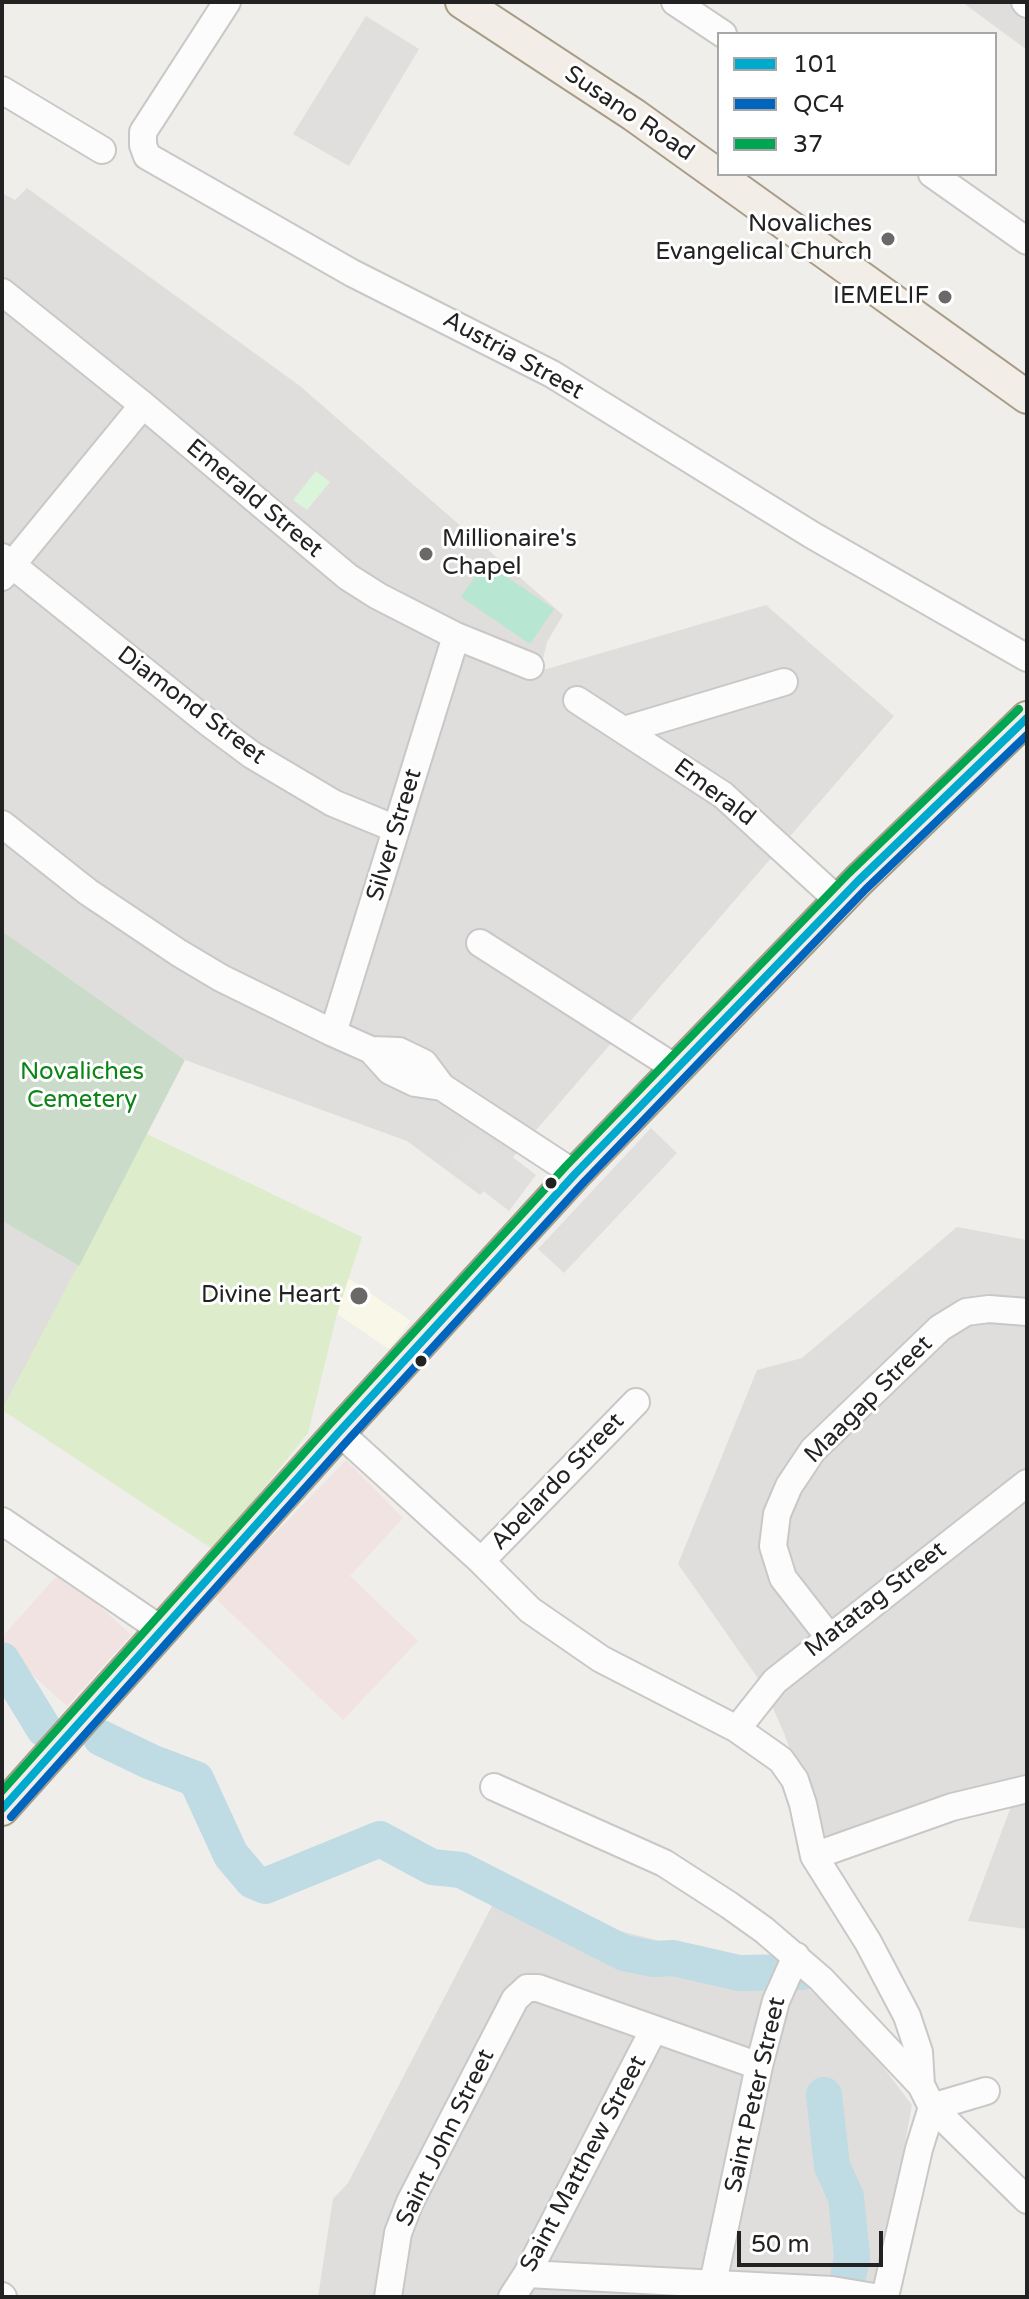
<!DOCTYPE html>
<html>
<head>
<meta charset="utf-8">
<style>
  body { margin:0 }
  #map { position:relative; width:1029px; height:2299px; overflow:hidden; background:#f0eeeb; font-family:"Varela Round",sans-serif }
  canvas { display:block }
  .frame { position:absolute; inset:0; border:4px solid #222; pointer-events:none }
  .legend { position:absolute; left:717px; top:32px; width:280px; height:144px; box-sizing:border-box; background:#fff; border:2px solid #a7a7a7; margin:0; padding:10px 14px; list-style:none; font-size:24px; color:#222 }
  .legend li { display:flex; align-items:center; gap:16px; height:40px }
  .legend b { width:40px; border:2px solid #a7a7a7 }
  .scale { position:absolute; left:737px; top:2231px; width:146px; height:36px; box-sizing:border-box; border:4px solid #222; border-top:0; padding-left:10px; font-size:24px; line-height:28px; white-space:nowrap; color:#222; -webkit-text-stroke:6px #fff; paint-order:stroke }
</style>
</head>
<body>
<div id="map">
<canvas width="1029" height="2299"></canvas>
<div class="frame"></div>
<ul class="legend">
<li><b style="height:10px;background:#00a9ce"></b>101</li>
<li><b style="height:10px;background:#0065bd"></b>QC4</li>
<li><b style="height:10px;background:#00a651"></b>37</li>
</ul>
<div class="scale">50 m</div>
</div>
<script>
const ctx = document.querySelector('canvas').getContext('2d');
ctx.lineJoin = 'round';
function fillPath(path, color) { ctx.fillStyle = color; ctx.fill(path, 'evenodd'); }
const poly = rows => new Path2D(rows.map(r => 'M' + r).join(''));
function trace(path, color, width, dash) { ctx.strokeStyle = color; ctx.lineWidth = width; ctx.lineCap = dash ? 'butt' : 'round'; ctx.setLineDash(dash || []); ctx.stroke(path); }
function write(font, color, halo, rows, align = 'center') {
  ctx.font = font + ' "Varela Round",sans-serif'; ctx.lineWidth = 6; ctx.setLineDash([]); ctx.textBaseline = 'middle'; ctx.strokeStyle = halo; ctx.fillStyle = color; for (const [text, x, y, turn = 0] of rows) {
    ctx.save(); ctx.translate(x, y); ctx.rotate((+turn || 0) * Math.PI / 180); ctx.textAlign = isNaN(turn) ? turn : align; if (halo) ctx.strokeText(text, 0, 0); ctx.fillText(text, 0, 0); ctx.restore();
  }
}
const residential = poly([
  [962,2,1027,2,1027,50],
  [27,188,300,386,563,615,547,642,540,671,766,605,894,716,480,1195,407,1141,185,1060,2,931,2,193,15,200],
  [2,1221,79,1266,2,1410],
  [957,1227,1027,1240,1027,1929,968,1921,1021,1780,821,1842,786,1738,764,1687,678,1564,757,1370,802,1358],
  [495,1900,793,1974,861,2038,912,2105,877,2297,318,2297,333,2199,348,2183]
]);
const commercial = poly([
  [346,1460,403,1518,350,1576,418,1641,343,1720,214,1597],
  [61,1571,131,1635,67,1706,2,1648,2,1637]
]);
const education = poly([
  [348,1278,411,1321,389,1349,337,1314]
]);
const grass = poly([
  [147,1134,362,1237,337,1314,308,1433,214,1550,2,1410]
]);
const cemetery = poly([
  [2,931,185,1060,79,1266,2,1221]
]);
const park = poly([
  [316,471,330,482,307,510,293,500]
]);
const pitch = poly([
  [485,562,554,609,530,644,461,597]
]);
const parking = poly([
  [366,16,419,49,349,166,293,134],
  [475,1128,536,1175,509,1211,448,1164],
  [651,1128,677,1153,564,1273,538,1249]
]);
const river = poly([
  [2,1660,44,1729],
  [101,1738,151,1762,196,1779,231,1855,253,1881,265,1886,380,1839,432,1867,461,1870,624,1953,654,1959,673,1958,739,1973,803,1972],
  [824,2095,832,2166,846,2197,852,2257,844,2297]
]);
const minor = poly([
  [227,2,143,132,143,145,147,156,352,273,552,374,812,535,1027,658],
  [675,2,723,34],
  [1025,2,1027,4],
  [2,90,102,150],
  [932,174,1027,241],
  [2,292,143,405,348,577,378,596,456,636,530,666],
  [2,557,209,723,252,755,333,803,396,829],
  [2,577,143,405],
  [577,700,723,795,839,901],
  [624,730,784,682],
  [2,824,88,892,179,953,221,978,333,1033,371,1050,399,1051,424,1063,442,1087,575,1174],
  [480,943,677,1069],
  [333,1033,456,636],
  [371,1050,390,1071,415,1083,442,1087],
  [339,1432,481,1561,530,1610,601,1659,737,1729,781,1760,795,1780,803,1804,814,1856,868,1942,907,2016,919,2052,921,2085,932,2107,1027,2200],
  [2,1521,163,1631],
  [481,1561,636,1402],
  [829,1637,783,1578,773,1546,777,1514,789,1486,813,1450,940,1328,966,1312,989,1309,1027,1312],
  [737,1729,775,1681,1027,1483],
  [494,1787,664,1863,729,1905,764,1930,821,1979,921,2085],
  [814,1856,952,1807,1027,1789],
  [932,2107,986,2091],
  [527,2274,832,2290,874,2297],
  [713,2283,759,2066,776,2001,796,1956],
  [2,2296,3,2297],
  [388,2297,398,2233,410,2202,515,1999,527,1988,538,1988,759,2066],
  [512,2297,527,2274,654,2029],
  [885,2297,919,2149,932,2107]
]);
const major = poly([
  [462,2,634,115,1027,397],
  [2,1809,339,1432,575,1174,858,881,1027,718]
]);
const bus1 = poly([
  [2,1809,339,1432,575,1174,858,881,1027,718]
]);
const bus2 = poly([
  [11,1817,348,1440,584,1182,866,889,1027,735]
]);
const bus3 = poly([
  [2,1791,330,1424,566,1166,849,873,1019,709]
]);
const markers = [
  [888,239,8,"#6a6968"],
  [945,297,8,"#6a6968"],
  [426,554,8,"#6a6968"],
  [551,1183,7,"#222"],
  [359,1296,10,"#6a6968"],
  [421,1361,7,"#222"]
];
const streetNames = [
  ["Susano Road",629,114,34],
  ["Austria Street",513,356,29],
  ["Emerald Street",254,499,40],
  ["Diamond Street",191,706,37],
  ["Emerald",714,793,37],
  ["Silver Street",395,835,-73],
  ["Maagap Street",869,1400,-45],
  ["Abelardo Street",558,1482,-46],
  ["Matatag Street",876,1600,-38],
  ["Saint Peter Street",756,2095,-77],
  ["Saint John Street",446,2138,-64],
  ["Saint Matthew Street",584,2164,-62]
];
const poiNames = [
  ["Novaliches",872,225],
  ["Evangelical Church",872,253],
  ["IEMELIF",929,297],
  ["Millionaire's",442,540,"left"],
  ["Chapel",442,568,"left"],
  ["Divine Heart",341,1296]
];
const parkNames = [
  ["Novaliches",82,1073],
  ["Cemetery",82,1101]
];
fillPath(residential, '#dfdedc');
fillPath(commercial, '#f1e3e1');
fillPath(education, '#f8f7e8');
fillPath(grass, '#ddeccb');
fillPath(cemetery, '#cadbca');
fillPath(park, '#daf5da');
fillPath(pitch, '#b7e6d2');
fillPath(parking, '#e0dfde');
trace(river, '#bfdbe3', 36);
trace(minor, '#c9c8c7', 30);
trace(major, '#a79c86', 36);
trace(minor, '#fdfcfc', 26);
trace(major, '#f3ede7', 32);
trace(bus1, '#00a9ce', 8);
trace(bus2, '#0065bd', 8);
trace(bus3, '#00a651', 8);
for (const [x, y, r, color] of markers) { const dot = new Path2D(); dot.arc(x, y, r, 0, 2 * Math.PI); ctx.fillStyle = color; ctx.fill(dot); trace(dot, '#fff', 3); }
write('24px', '#222', '#fff', streetNames);
write('24px', '#222', '#fff', poiNames, 'right');
write('24px', '#0c8416', '#fff', parkNames);
</script>
</body>
</html>
